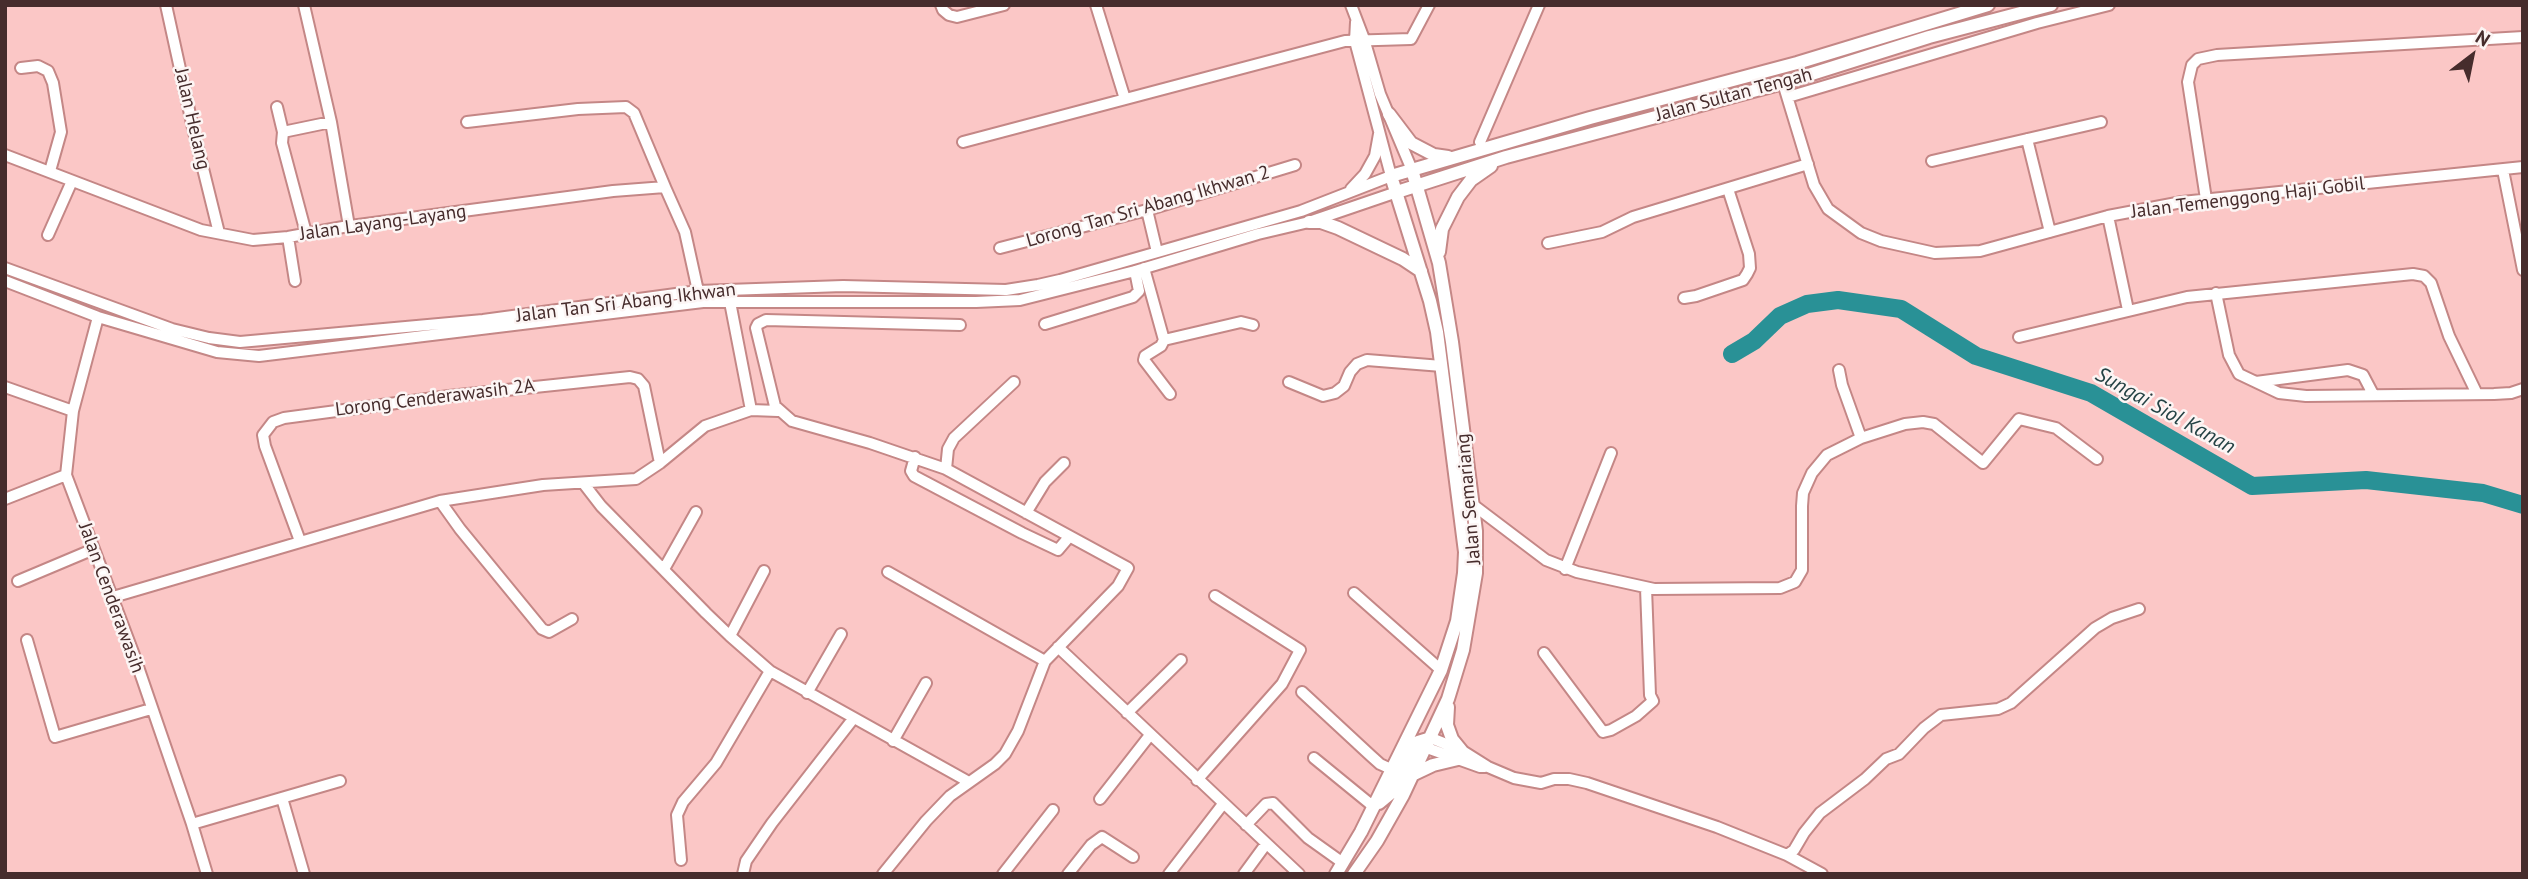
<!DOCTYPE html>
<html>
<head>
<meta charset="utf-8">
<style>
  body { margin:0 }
  #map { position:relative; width:2528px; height:879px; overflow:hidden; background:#fbc7c6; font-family:"PT Sans",sans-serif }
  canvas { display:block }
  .frame { position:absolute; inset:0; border:7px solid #462c2c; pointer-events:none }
  .north { position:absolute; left:2437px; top:21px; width:70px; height:70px; -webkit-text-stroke:5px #fcf5f4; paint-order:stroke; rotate:32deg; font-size:19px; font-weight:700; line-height:28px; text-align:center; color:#462c2c }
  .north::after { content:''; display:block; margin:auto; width:24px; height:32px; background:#462c2c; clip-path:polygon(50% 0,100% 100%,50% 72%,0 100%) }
</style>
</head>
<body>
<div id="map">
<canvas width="2528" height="879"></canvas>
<div class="frame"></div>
<div class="north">N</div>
</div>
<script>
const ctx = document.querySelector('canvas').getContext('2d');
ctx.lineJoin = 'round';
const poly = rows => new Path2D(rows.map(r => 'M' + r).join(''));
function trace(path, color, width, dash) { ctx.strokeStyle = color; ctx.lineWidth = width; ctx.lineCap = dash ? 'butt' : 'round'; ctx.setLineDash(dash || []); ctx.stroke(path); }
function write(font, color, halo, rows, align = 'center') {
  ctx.font = font + ' "PT Sans",sans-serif'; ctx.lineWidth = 5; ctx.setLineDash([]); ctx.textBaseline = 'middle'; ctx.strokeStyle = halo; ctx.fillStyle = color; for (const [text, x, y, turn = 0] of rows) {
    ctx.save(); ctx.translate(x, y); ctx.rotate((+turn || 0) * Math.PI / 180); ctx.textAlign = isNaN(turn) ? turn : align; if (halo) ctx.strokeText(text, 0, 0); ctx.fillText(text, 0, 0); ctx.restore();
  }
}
const river = poly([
  [1732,354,1754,341,1780,316,1807,304,1838,300,1901,309,1976,356,2091,393,2252,486,2366,480,2483,493,2523,505]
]);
const minor = poly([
  [166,5,193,128,219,233],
  [304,5,331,122,349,226],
  [941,5,943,10,949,15,957,17,1004,5],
  [1096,5,1125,99],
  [1351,5,1364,39,1380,94,1412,170],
  [21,68,38,66,48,71,53,83,61,132,50,171],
  [1783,83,1814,185,1828,209,1861,233,1881,241,1935,253,1980,251,2108,216,2182,202,2523,167],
  [1788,97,2037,23,2109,5],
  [277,107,283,132,282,143,306,233],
  [467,122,578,109,626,107,634,113,665,187],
  [283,132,331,122],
  [2027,139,2050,232],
  [963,142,1345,41,1411,39,1429,5],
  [1480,142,1539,5],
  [5,155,201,230,253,240,288,237,343,227,613,191,665,187,685,232,698,291],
  [1932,161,2101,122],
  [2503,170,2523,270],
  [1351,189,1365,174,1375,156,1379,134],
  [2206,199,2188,82,2192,65,2198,59,2217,55,2523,37],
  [1147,210,1157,252],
  [2108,216,2128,310],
  [48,235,72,181],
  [288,237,295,281],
  [1548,243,1602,232,1633,217,1808,164],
  [1000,248,1147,210,1295,165],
  [5,268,172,329,209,338,240,342,483,320,698,291,843,286,1006,290,1038,285,1060,280,1301,211,1391,176,1355,41,1356,22],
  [1144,268,1164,340,1241,322,1253,325],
  [5,281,98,317,217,352,259,356,703,302,976,302,1020,300,1135,271,1258,234,1309,222,1397,192],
  [2216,293,2229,355,2239,374,2279,393,2306,396,2494,394,2511,393,2523,389],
  [1684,298,1696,296,1743,280,1747,274,1750,268,1749,254,1728,189],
  [730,302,751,410],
  [98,317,73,411,66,475,134,655,192,824,207,874],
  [1045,324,1133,297,1139,291,1135,271],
  [2019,337,2187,297,2413,274,2424,276,2431,283,2449,336,2477,394],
  [1164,340,1161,346,1145,356,1144,360,1170,394],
  [1839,370,1842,385,1861,438],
  [1289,382,1323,396,1335,393,1344,386,1350,372,1357,364,1367,360,1442,366],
  [2256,382,2348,370,2363,375,2373,394],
  [5,387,73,411],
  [915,457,911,471,914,476,1022,533,1058,550,1069,537],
  [946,469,948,449,954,438,1014,382],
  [584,484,601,506,706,613,730,636,770,671,969,782],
  [5,499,66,475],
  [440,501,460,529,542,629,549,632,572,619],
  [1472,504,1546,560,1577,572,1654,589,1780,588,1795,582,1802,570,1802,506,1803,493,1812,473,1827,455,1861,438,1905,424,1923,422,1934,424,1983,463,2019,419,2056,428,2097,459],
  [1026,513,1045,482,1064,463],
  [300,541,265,446,263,435,273,422,284,418,449,396,630,377,638,379,644,386,660,463],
  [664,569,696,512],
  [1565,569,1611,453],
  [888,572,1045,661],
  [18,581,94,549],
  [1354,593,1441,670],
  [113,597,440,501,543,485,636,479,660,463,705,426,751,410,778,411],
  [730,636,764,571],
  [27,640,55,737,151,709],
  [1058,647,1299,874],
  [1544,653,1603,732,1611,730,1636,716,1653,701,1650,695,1646,588],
  [1302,692,1370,755,1380,764,1393,770],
  [807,693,841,634],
  [1127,713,1181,660],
  [1431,738,1461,750,1488,767,1514,778,1541,783,1554,779,1569,779,1587,783,1717,827,1787,855,1794,850,1804,833,1820,813,1865,779,1886,759,1899,754,1924,728,1941,715,1998,709,2011,703,2095,628,2112,618,2139,609],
  [893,741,926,683],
  [1427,748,1480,767,1485,767],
  [1314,758,1374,807],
  [1197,780,1282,684,1300,650,1215,596],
  [282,798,304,874],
  [1100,799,1150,735],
  [192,824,340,781],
  [1246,825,1266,804,1273,803,1308,838,1343,863],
  [1787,855,1822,874],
  [681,860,677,815,683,802,716,763,770,671],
  [743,874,746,861,772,823,853,719],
  [883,874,926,821,950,796,995,764,1005,754,1018,731,1045,661,1118,586,1128,568,946,469,870,443,792,421,775,406,756,328,758,324,766,320,960,325],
  [1003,874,1053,810],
  [1068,874,1091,845,1102,837,1133,857],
  [1169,874,1223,804],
  [1244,874,1266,844]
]);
const major = poly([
  [1389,114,1411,143,1434,155,1448,157],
  [1397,192,1506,157,1783,83,1929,37,2051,5],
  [1309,222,1321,222,1338,228,1403,259,1421,271],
  [1439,252,1442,229,1458,197,1471,180,1491,166],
  [1448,707,1447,725,1452,739,1461,750],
  [1414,774,1433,765,1458,759],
  [1379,803,1391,793,1418,742,1431,738],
  [1336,874,1361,832,1441,670,1457,621,1464,573,1465,552,1437,332,1430,301,1391,176,1590,118,1797,63,1988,5],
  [1354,874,1377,841,1403,795,1448,699,1463,650,1476,573,1476,531,1452,342,1439,263,1412,170]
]);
const streetNames = [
  ["Jalan Sultan Tengah",1734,95,-15],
  ["Jalan Helang",192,119,77],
  ["Jalan Temenggong Haji Gobil",2248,198,-7],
  ["Lorong Tan Sri Abang Ikhwan 2",1148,207,-16],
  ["Jalan Layang-Layang",383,223,-8],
  ["Jalan Tan Sri Abang Ikhwan",626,303,-7],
  ["Lorong Cenderawasih 2A",435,398,-7],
  ["Jalan Semariang",1469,499,-95],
  ["Jalan Cenderawasih",111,598,70]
];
const waterNames = [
  ["Sungai Siol Kanan",2165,411,29]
];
trace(river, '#299196', 18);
trace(minor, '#c48786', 14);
trace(major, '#c48786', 16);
trace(minor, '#fff', 10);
trace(major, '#fff', 12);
write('19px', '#462c2c', '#fcf5f4', streetNames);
write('italic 21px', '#254345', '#fcf5f4', waterNames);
</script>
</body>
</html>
